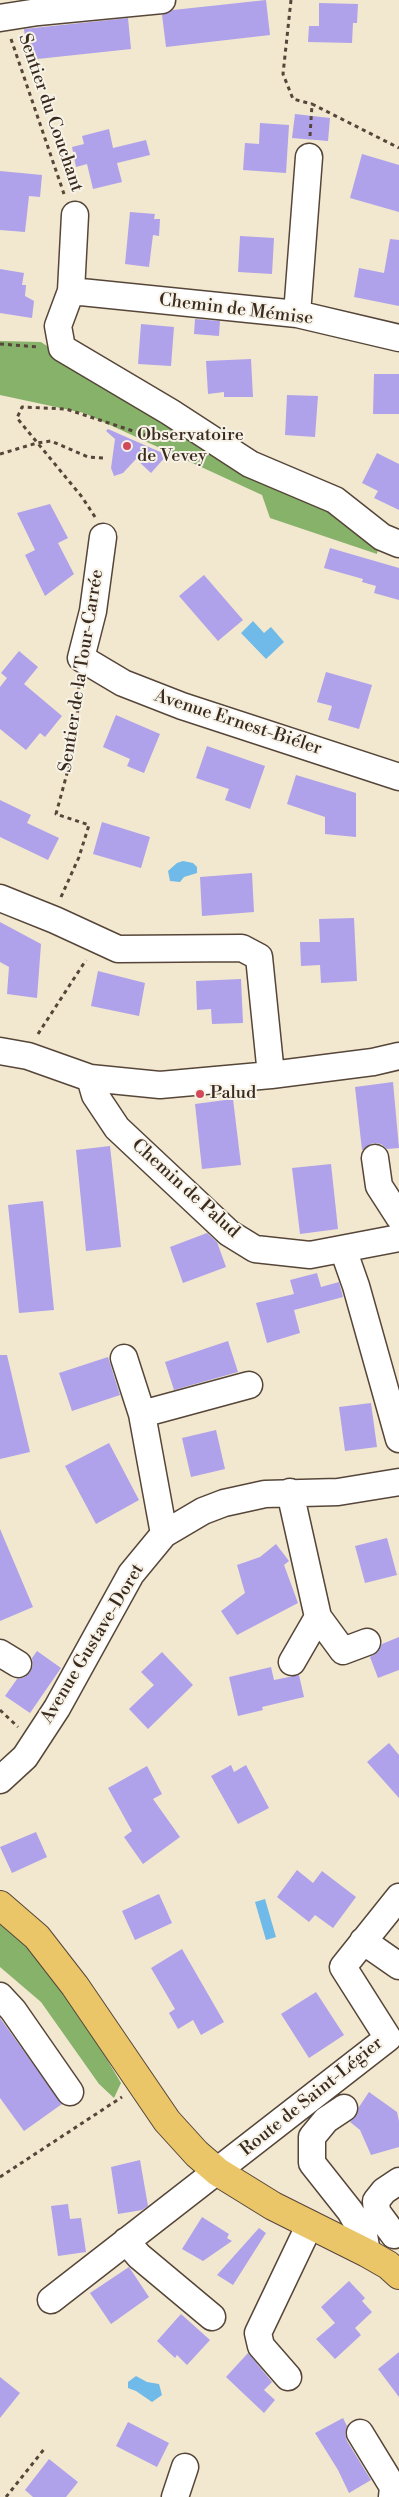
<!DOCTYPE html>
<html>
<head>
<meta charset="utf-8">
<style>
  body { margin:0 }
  canvas { display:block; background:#f2e7cf }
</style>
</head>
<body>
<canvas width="399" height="2497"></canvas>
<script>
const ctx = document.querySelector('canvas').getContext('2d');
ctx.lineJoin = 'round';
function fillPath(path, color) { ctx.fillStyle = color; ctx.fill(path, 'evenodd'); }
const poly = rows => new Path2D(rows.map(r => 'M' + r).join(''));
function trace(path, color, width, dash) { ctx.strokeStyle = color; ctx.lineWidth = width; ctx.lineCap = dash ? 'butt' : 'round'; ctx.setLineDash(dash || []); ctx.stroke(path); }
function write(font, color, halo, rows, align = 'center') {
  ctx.font = font + ' "Libre Bodoni",serif'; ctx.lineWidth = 4; ctx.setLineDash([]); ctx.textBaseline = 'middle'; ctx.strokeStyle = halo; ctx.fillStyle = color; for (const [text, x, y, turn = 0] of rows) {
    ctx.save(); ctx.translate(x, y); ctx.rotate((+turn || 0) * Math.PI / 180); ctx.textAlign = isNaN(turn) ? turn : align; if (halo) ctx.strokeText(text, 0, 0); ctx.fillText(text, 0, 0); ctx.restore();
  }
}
const forest = poly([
  [0,341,41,342,145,412,329,504,379,541,377,554,270,518,262,495,84,413,0,395],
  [0,1919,35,1952,93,2036,121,2083,114,2098,99,2084,41,2002,0,1967]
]);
const water = poly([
  [253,621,264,633,271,627,284,642,266,659,241,633],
  [183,861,193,863,197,867,197,873,184,877,180,882,170,881,168,871,177,863],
  [265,1899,276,1937,266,1940,255,1902],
  [136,2376,147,2382,159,2384,162,2395,152,2402,136,2391,128,2388,128,2382]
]);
const building = poly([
  [266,0,270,35,166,47,162,15,173,10],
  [319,3,358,4,357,23,353,23,352,43,308,42,309,26,319,26],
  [128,18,131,49,28,60,24,29],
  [295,114,330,118,328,141,292,138],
  [260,123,289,125,286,173,243,170,245,143,259,144],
  [109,129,113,148,146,140,150,155,117,163,122,182,93,189,87,164,76,167,72,147,84,144,82,136],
  [362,154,399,165,399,212,350,198],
  [0,171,42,175,40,197,29,196,25,232,0,230],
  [130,212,155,214,154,219,160,219,159,236,153,235,149,267,125,264],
  [240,236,274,238,272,274,238,272],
  [390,239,399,240,399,306,354,297,359,268,384,273],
  [0,269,24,273,22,285,26,285,25,296,34,301,32,318,0,313],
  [195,319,220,321,219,336,194,334],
  [141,324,174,327,171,366,138,364],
  [251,359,253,397,224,397,224,392,208,394,206,361],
  [374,374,399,374,399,414,373,414],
  [287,395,318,396,315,437,285,435],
  [108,429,167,455,151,473,136,459,123,473,114,476,111,468,115,439,106,431],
  [377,453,399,464,399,510,374,498,378,491,362,483],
  [50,504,68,538,58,543,74,574,45,596,25,555,35,550,17,513],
  [330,548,399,568,399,600,374,593,376,586,362,582,363,579,324,568],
  [204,575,243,620,218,641,179,596],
  [19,651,38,667,24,684,62,716,45,737,40,733,26,750,0,729,0,687,7,678,1,673],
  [326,672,372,685,359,729,328,720,332,706,317,702],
  [116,715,160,734,144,773,127,766,130,759,103,747],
  [207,746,265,766,250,809,225,800,229,789,196,778],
  [296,775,356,793,356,837,325,834,325,817,287,804],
  [0,800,31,815,27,823,59,838,48,860,0,837],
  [102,822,150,837,141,868,93,854],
  [252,873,254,912,202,916,200,877],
  [354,918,357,981,321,983,320,965,301,966,300,942,320,942,319,919],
  [0,922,41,944,37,998,7,994,9,967,0,962],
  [98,971,145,983,139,1016,91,1006],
  [241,979,243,1023,212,1024,211,1009,197,1010,196,981],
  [393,1082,399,1148,387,1149,381,1144,373,1143,362,1150,355,1087],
  [233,1099,241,1165,202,1169,195,1104],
  [110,1146,121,1247,86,1251,76,1150],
  [331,1164,338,1229,300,1234,292,1168],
  [43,1201,54,1310,19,1313,8,1205],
  [207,1233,217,1242,226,1267,183,1283,170,1247],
  [317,1273,321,1287,339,1282,343,1297,294,1310,300,1333,267,1343,256,1303,294,1294,290,1280],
  [228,1341,238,1372,174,1390,165,1362],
  [0,1355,7,1355,30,1452,0,1459],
  [108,1357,120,1395,72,1411,59,1373],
  [371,1403,377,1447,345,1451,339,1407],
  [216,1430,225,1469,191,1477,182,1438],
  [109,1443,139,1500,96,1524,65,1466],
  [0,1529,33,1607,0,1621],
  [387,1538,397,1575,365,1583,355,1546],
  [276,1544,289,1561,284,1565,298,1603,237,1635,221,1611,245,1593,237,1565,260,1557],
  [399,1637,399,1670,378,1678,370,1657,378,1652,382,1644],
  [37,1651,61,1668,30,1713,5,1696,17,1679,25,1677,30,1672,33,1665,32,1658],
  [162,1652,193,1685,148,1729,129,1709,154,1685,141,1672],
  [271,1667,274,1680,299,1675,304,1697,262,1707,263,1710,238,1716,229,1677],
  [389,1743,399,1755,399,1798,367,1762],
  [231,1765,234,1772,246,1765,269,1808,238,1824,211,1776],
  [147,1766,162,1794,153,1799,180,1837,143,1864,124,1837,132,1831,108,1788],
  [36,1832,47,1857,12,1873,0,1847],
  [297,1870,313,1883,322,1871,356,1897,333,1928,315,1915,309,1922,277,1897],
  [159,1894,172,1923,135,1940,122,1911],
  [182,1949,224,2022,201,2035,193,2020,178,2029,169,2013,175,2009,151,1968],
  [316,1992,344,2035,309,2058,281,2014],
  [0,2018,62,2104,24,2131,0,2098],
  [369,2092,397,2112,399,2121,399,2147,371,2155,360,2130,350,2122,357,2115,359,2107],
  [140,2160,148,2206,142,2210,118,2214,111,2167],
  [68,2204,70,2219,81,2218,86,2252,58,2256,51,2206],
  [202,2217,229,2234,227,2238,232,2241,203,2261,182,2249],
  [259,2228,266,2233,233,2285,217,2275],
  [129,2267,149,2297,111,2324,90,2293],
  [349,2281,365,2298,362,2301,372,2312,355,2328,361,2335,335,2359,316,2339,335,2323,321,2307],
  [181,2314,210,2340,187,2365,177,2355,175,2358,157,2341],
  [399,2352,399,2397,378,2369],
  [248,2353,272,2382,264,2390,275,2400,264,2413,226,2377],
  [0,2377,20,2393,0,2418],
  [343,2418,347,2426,345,2433,347,2441,371,2480,349,2493,338,2470,315,2433],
  [128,2422,169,2443,157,2467,116,2446],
  [49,2459,78,2482,66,2497,33,2497,25,2490]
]);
const path = poly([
  [291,0,283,74,293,99,312,104],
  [11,39,64,194],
  [310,136,312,104,399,148],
  [0,344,39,347],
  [0,454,37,443,51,441,88,457,104,458],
  [95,517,82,497,17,418,22,407,66,409,145,435,152,428],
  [61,897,79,857,89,825,56,814,69,766,77,725,79,683],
  [38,1034,86,960],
  [0,1710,18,1727],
  [0,2177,122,2097],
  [6,2497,45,2448]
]);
const minor = poly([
  [0,18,38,12,162,0],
  [75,215,71,291,58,326,62,348,170,412,250,464,335,500,382,537,399,544],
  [71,291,297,314,399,338],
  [297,314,309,157],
  [103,537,93,611,81,658,123,683,182,706,399,777],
  [0,898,55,920,118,949,242,948,259,957,271,1075],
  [0,1051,28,1056,90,1078,160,1085,271,1075,373,1062,399,1056],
  [90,1078,95,1095,117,1128,229,1233,255,1249,310,1255,399,1238],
  [375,1158,379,1186,399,1217],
  [343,1249,356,1286,399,1439],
  [124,1358,142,1414],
  [290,1492,318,1617,292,1662],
  [164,1534,142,1414,249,1385],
  [318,1617,343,1651,367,1642],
  [0,1653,18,1664],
  [0,1780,25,1757,57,1708,131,1574,164,1534,203,1511,224,1503,265,1494,338,1492,399,1482],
  [363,1941,399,1966],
  [0,1996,13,2010,70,2092],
  [344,2108,326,2120,312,2137,312,2163,350,2211,364,2235,367,2253],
  [394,2235,377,2212,376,2201,384,2191,399,2181],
  [126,2241,139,2256,212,2317],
  [51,2300,388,2038,343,1967,399,1897],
  [288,2377,261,2346,258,2333,310,2224],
  [360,2433,393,2487,392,2497],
  [175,2497,185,2467]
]);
const major = poly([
  [0,1905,37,1937,75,1986,167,2121,197,2154,218,2172,273,2206,367,2253,388,2265,399,2275]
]);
const markers = [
  [127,446,5,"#d1495b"],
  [200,1094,5,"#d1495b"]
];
const streetNames = [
  ["Sentier du Couchant",50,113,71],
  ["Chemin de Mémise",236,310,7],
  ["Sentier de la Tour-Carrée",82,671,-81],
  ["Avenue Ernest-Biéler",238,723,18],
  ["Chemin de Palud",185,1189,42],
  ["Avenue Gustave-Doret",93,1644,-59],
  ["Route de Saint-Légier",312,2097,-39]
];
const poiNames = [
  ["Observatoire",137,436],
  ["de Vevey",137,457],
  ["Palud",210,1094]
];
fillPath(forest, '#87b26a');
fillPath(water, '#6fbae8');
fillPath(building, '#afa2eb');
trace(minor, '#564639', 29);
trace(major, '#564639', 30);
trace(path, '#564639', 3, [4, 4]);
trace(minor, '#fff', 26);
trace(major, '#eac669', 28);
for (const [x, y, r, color] of markers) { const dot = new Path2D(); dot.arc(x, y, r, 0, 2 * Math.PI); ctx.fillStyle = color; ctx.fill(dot); trace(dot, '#f7f3e8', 2); }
write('18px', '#3b2a1e', '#f7f3e8', streetNames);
write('18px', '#3b2a1e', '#f7f3e8', poiNames, 'left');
</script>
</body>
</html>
